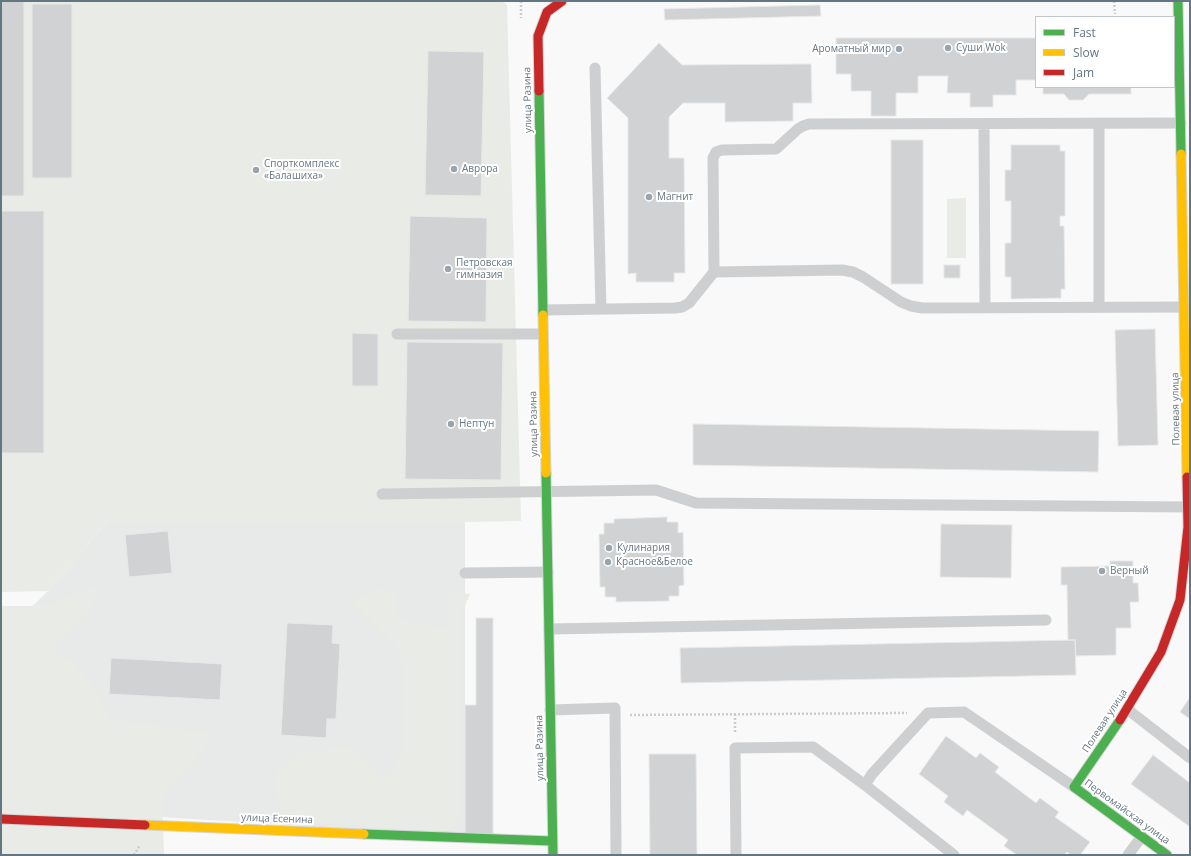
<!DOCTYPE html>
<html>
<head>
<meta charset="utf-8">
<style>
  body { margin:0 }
  #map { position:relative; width:1191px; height:856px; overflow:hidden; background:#f9f9f9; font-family:"Open Sans",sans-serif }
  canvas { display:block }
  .frame { position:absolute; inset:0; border:2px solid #657683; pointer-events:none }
  .legend { position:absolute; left:1035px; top:16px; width:140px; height:72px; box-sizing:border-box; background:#fff; border:1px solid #c1c8cd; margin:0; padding:5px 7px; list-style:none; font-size:12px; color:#657683 }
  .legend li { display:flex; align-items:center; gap:8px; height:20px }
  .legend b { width:20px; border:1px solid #c1c8cd }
</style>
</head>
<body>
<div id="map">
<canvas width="1191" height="856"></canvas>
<div class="frame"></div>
<ul class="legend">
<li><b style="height:5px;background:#4caf50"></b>Fast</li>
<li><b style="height:5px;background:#ffc107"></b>Slow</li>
<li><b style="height:5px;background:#c62828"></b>Jam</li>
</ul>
</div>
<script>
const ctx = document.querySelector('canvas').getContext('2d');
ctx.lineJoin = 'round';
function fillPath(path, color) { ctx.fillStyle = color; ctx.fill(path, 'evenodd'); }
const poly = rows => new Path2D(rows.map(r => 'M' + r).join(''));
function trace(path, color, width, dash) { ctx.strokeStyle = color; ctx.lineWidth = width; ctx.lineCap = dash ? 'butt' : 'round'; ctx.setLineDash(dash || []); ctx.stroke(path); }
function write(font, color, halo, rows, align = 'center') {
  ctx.font = font + ' "Open Sans",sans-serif'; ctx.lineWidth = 4; ctx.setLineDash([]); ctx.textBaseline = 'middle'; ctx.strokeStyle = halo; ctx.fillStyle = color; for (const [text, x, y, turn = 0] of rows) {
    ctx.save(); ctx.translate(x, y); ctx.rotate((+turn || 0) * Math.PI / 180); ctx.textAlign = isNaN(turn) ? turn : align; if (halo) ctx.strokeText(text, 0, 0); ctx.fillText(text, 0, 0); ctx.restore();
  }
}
const built = poly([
  [107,522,465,522,465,836,1,807,17,621,48,591]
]);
const green = poly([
  [1,1,502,1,507,5,521,521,465,522,107,522,48,591,1,592],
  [966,198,966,258,947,258,947,199],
  [102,586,86,616,51,648,74,663,100,695,108,719,215,734,185,773,162,796,164,855,1,855,1,606,51,606,77,592],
  [380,589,394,591,401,620,447,629,449,592,470,594,461,615,462,814,455,825,441,832,292,821,282,811,273,785,276,772,296,754,345,747,366,758,380,778,392,772,402,746,401,649,374,625,351,601]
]);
const building = poly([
  [1,1,24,1,24,196,1,196,1,1],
  [32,4,72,4,72,178,32,178,32,4],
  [820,5,821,16,665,20,664,9,820,5],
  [836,38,1036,38,1036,80,1016,80,1016,95,993,95,993,107,970,107,970,93,947,93,948,76,918,76,918,93,896,93,896,116,871,116,871,91,851,91,851,74,836,74,836,38],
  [659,43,682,65,811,64,812,103,793,103,793,121,725,122,725,103,683,103,669,117,669,158,684,158,685,273,674,273,674,282,636,282,636,273,628,274,628,118,607,98,659,43],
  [428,51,484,52,481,196,425,195,428,51],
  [1043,87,1131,87,1131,94,1089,94,1083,100,1069,100,1064,94,1043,94,1043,87],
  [891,140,923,140,923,284,891,284,891,140],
  [1011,145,1060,145,1060,151,1065,151,1065,216,1060,216,1060,226,1064,226,1065,289,1061,289,1061,298,1011,299,1011,277,1005,277,1005,243,1011,243,1011,201,1005,201,1005,170,1011,170,1011,145],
  [1,211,44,211,44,453,1,453,1,211],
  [410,216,487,218,486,322,408,321,410,216],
  [944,265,960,265,960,278,944,278,944,265],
  [1155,329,1158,445,1118,446,1115,330,1155,329],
  [352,333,378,334,378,386,352,386,352,333],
  [407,342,503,343,501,480,405,479,407,342],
  [693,424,1099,431,1098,472,693,465,693,424],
  [667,517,667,522,678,522,678,533,683,532,684,585,679,586,679,596,669,596,669,601,616,602,616,597,605,597,605,587,600,587,599,534,604,534,604,523,614,523,614,519,667,517],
  [941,524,1012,525,1011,578,940,577,941,524],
  [168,531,172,573,129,577,125,535,168,531],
  [1110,561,1133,561,1133,583,1138,583,1139,602,1130,602,1131,628,1116,628,1116,655,1076,656,1075,640,1068,640,1067,585,1061,585,1061,567,1110,566,1110,561],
  [476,618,493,618,493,836,465,836,465,705,476,705,476,618],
  [287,623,333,625,332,643,340,644,336,719,327,719,326,738,281,735,287,623],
  [1075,640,1076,675,681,683,680,648,1075,640],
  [111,658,222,664,220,700,109,694,111,658],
  [1190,697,1190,719,1180,712,1190,697],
  [946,736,976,758,980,753,999,767,995,772,1036,803,1040,798,1059,812,1055,817,1090,842,1080,855,1071,855,1067,852,1064,855,1017,855,1004,846,1008,840,967,810,963,816,944,802,948,796,919,774,946,736],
  [649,754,696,754,697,855,650,855,649,754],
  [1153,755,1190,783,1190,827,1131,784,1153,755]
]);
const path = poly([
  [521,1,521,18],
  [1114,1,1115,14],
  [735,714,735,734],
  [630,715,907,713],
  [134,855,140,845]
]);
const lane = poly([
  [595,68,601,309],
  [1099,123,1099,307],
  [984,124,985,308],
  [714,272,713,158,716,152,722,150,776,149,798,129,803,126,809,124,1181,123],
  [543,310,675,308,682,307,689,303,714,272,842,270,853,272,863,277,901,302,911,306,922,308,1185,307],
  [397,334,543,334],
  [382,494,656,490,696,503,1188,507],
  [465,573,548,572],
  [549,629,1046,620],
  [1127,709,1190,758],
  [550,710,615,708,616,855],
  [736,855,735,748,813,747,865,785],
  [954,855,865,785,872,774,928,713,964,712,1074,787],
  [1128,855,1142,836]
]);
const fast = poly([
  [1178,1,1181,154],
  [539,91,543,315],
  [546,473,553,855],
  [1120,720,1074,787,1167,855],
  [364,834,552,841]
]);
const slow = poly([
  [1181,154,1187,477],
  [543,315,546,473],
  [145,825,364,834]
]);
const jam = poly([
  [539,91,538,36,547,12,562,1],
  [1120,720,1161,652,1180,600,1188,527,1187,477],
  [1,819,145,825]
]);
const markers = [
  [948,48,4,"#99a4ac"],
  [899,49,4,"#99a4ac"],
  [454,169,4,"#99a4ac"],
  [256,170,4,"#99a4ac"],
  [649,197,4,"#99a4ac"],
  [448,269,4,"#99a4ac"],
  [451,424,4,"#99a4ac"],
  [609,548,4,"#99a4ac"],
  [608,562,4,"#99a4ac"],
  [1102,571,4,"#99a4ac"]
];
const poiNames = [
  ["Суши Wok",956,48],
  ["Ароматный мир",891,49,"right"],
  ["Спорткомплекс",264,164],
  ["«Балашиха»",264,176],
  ["Аврора",462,169],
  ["Магнит",657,197],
  ["Петровская",456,263],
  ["гимназия",456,275],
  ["Нептун",459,424],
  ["Кулинария",617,548],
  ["Красное&Белое",616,562],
  ["Верный",1110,571]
];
const streetNames = [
  ["улица Разина",528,100,-91],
  ["Полевая улица",1176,409,-91],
  ["улица Разина",534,424,-91],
  ["Полевая улица",1105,721,-57],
  ["улица Разина",540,748,-91],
  ["Первомайская улица",1127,812,36],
  ["улица Есенина",277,819,2]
];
fillPath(built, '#e8e9e9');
fillPath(green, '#e8ebe6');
fillPath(building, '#d0d2d3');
trace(building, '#e8e8e8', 1);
trace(fast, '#d5d6d7', 11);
trace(slow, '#d5d6d7', 11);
trace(jam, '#d5d6d7', 11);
trace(path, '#cbcccd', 2.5, [2, 2]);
trace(lane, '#cecfd0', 11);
trace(fast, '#4caf50', 9);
trace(slow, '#ffc107', 9);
trace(jam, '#c62828', 9);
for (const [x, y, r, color] of markers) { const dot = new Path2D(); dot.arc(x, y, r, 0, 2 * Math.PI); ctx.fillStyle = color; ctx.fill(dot); trace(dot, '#fff', 1.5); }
write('10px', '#657683', '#fff', poiNames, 'left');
write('10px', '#657683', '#fff', streetNames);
</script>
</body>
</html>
